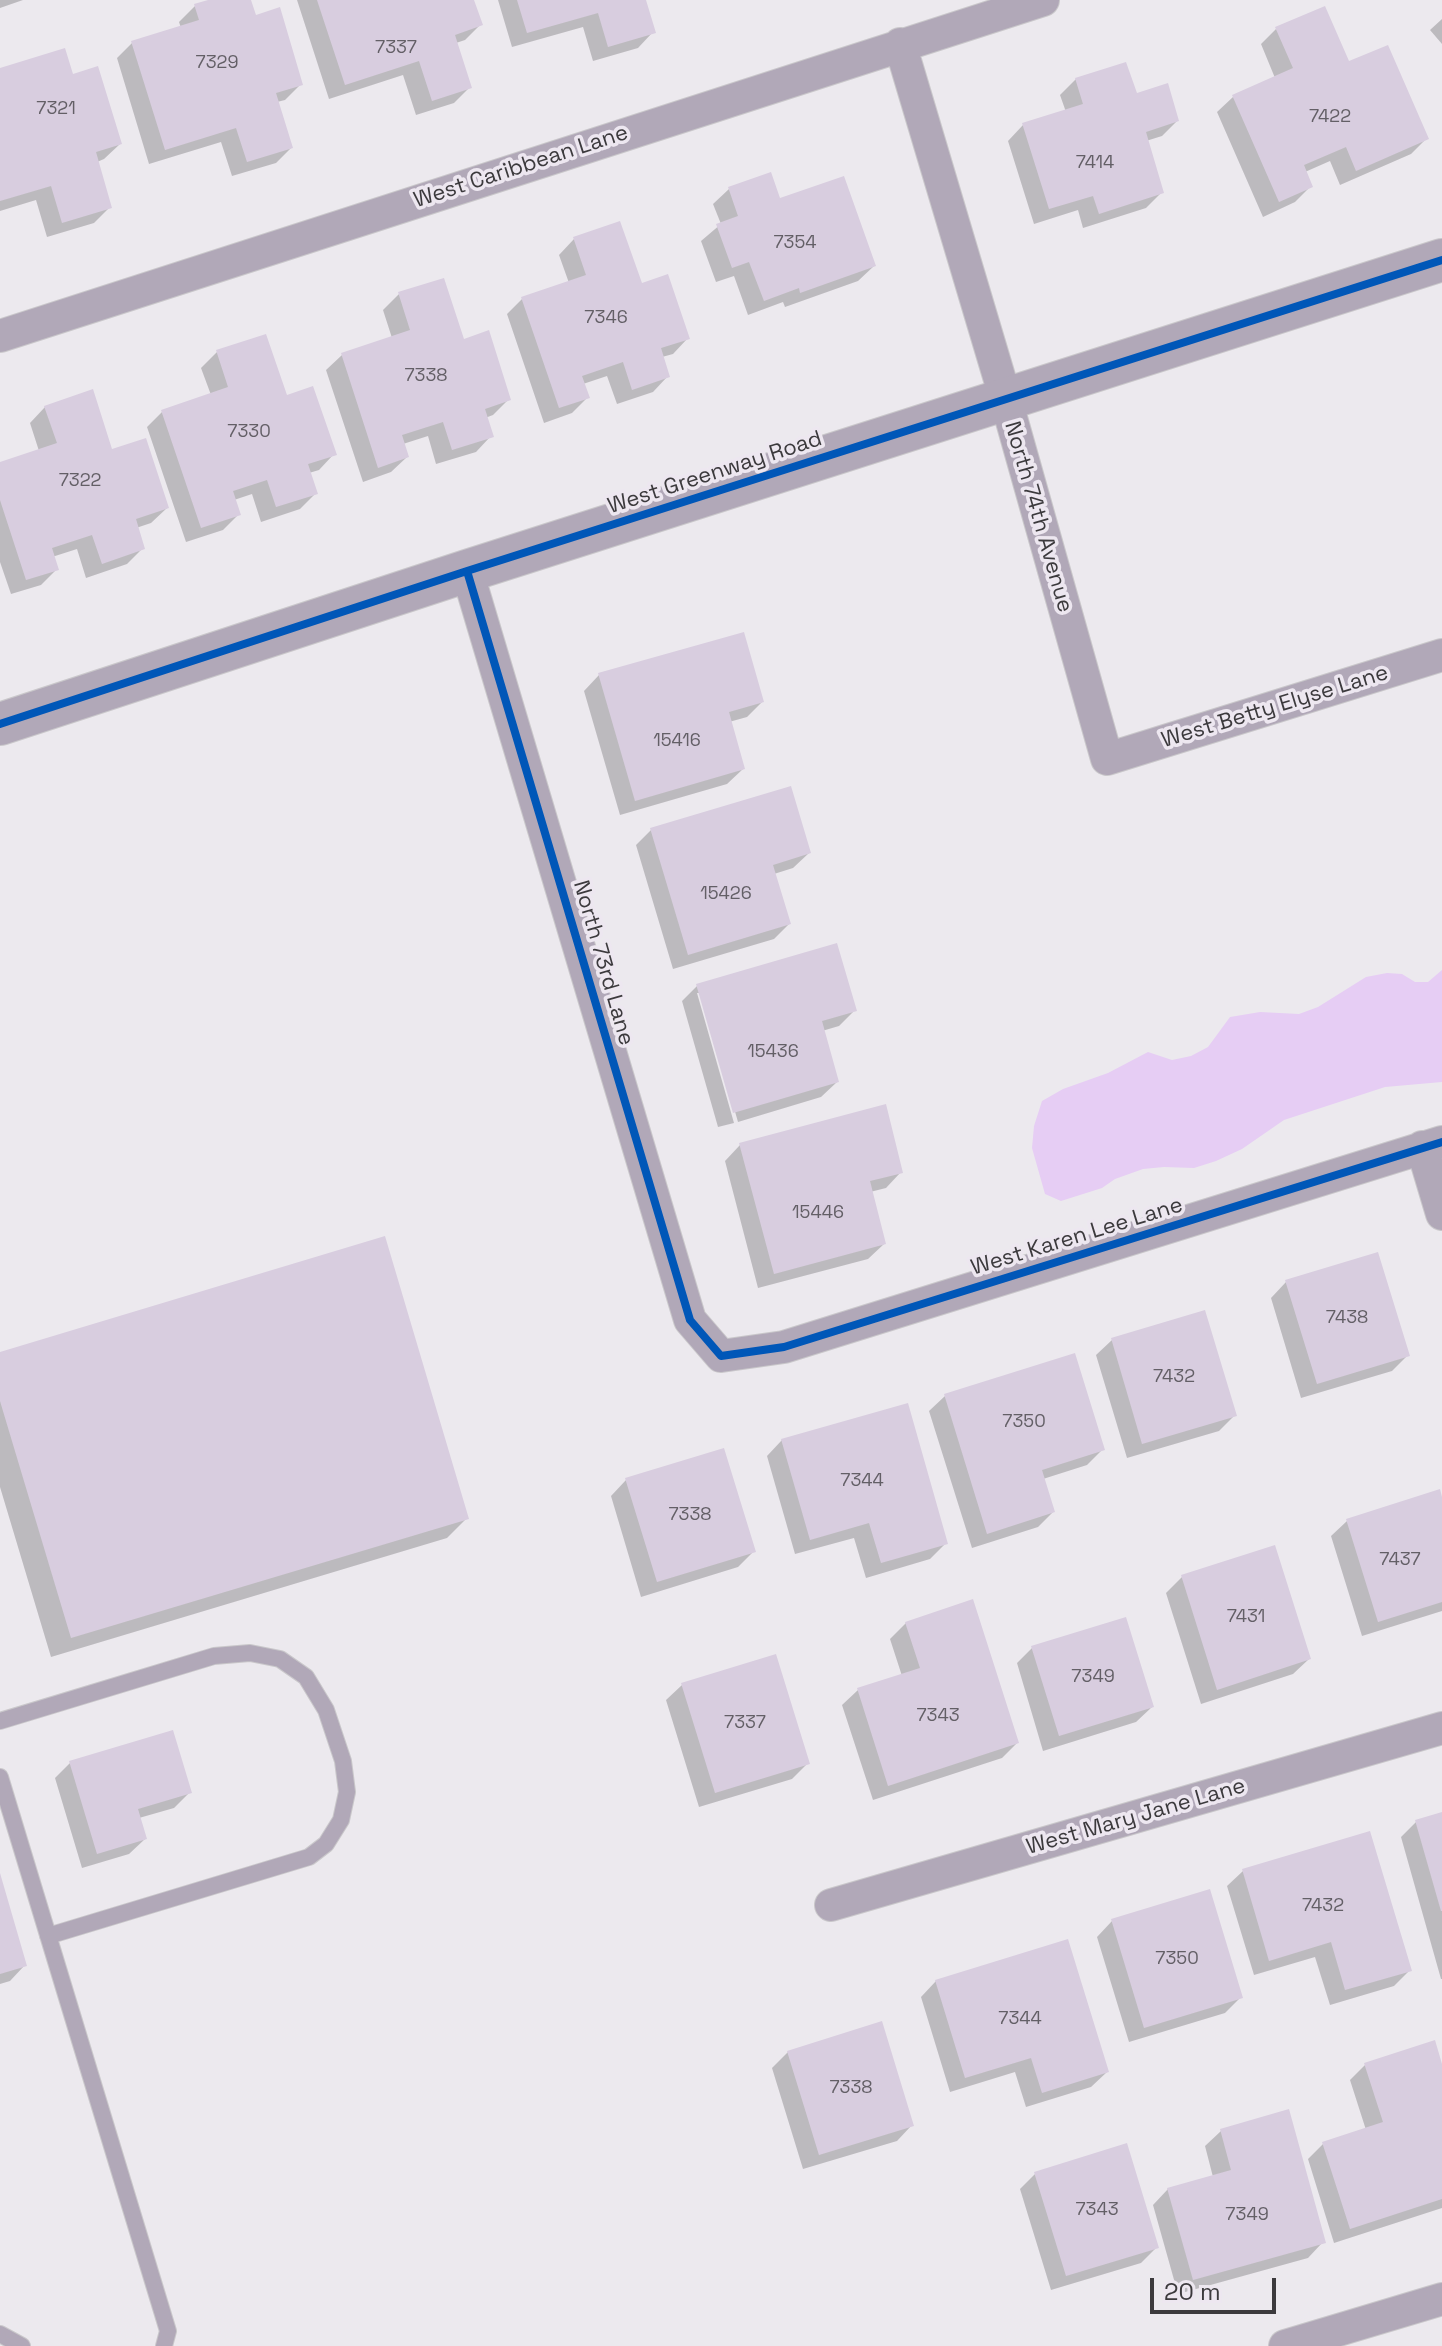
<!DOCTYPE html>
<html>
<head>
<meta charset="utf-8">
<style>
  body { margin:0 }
  #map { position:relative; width:1442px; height:2346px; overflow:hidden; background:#ece9ee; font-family:"Space Grotesk",sans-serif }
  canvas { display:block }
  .scale { position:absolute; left:1150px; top:2278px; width:126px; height:36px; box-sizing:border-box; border:4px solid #3c3a3d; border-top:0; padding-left:10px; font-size:24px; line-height:28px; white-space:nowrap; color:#3c3a3d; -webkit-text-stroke:6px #ede7f0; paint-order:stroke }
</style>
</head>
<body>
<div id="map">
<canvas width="1442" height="2346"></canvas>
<div class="scale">20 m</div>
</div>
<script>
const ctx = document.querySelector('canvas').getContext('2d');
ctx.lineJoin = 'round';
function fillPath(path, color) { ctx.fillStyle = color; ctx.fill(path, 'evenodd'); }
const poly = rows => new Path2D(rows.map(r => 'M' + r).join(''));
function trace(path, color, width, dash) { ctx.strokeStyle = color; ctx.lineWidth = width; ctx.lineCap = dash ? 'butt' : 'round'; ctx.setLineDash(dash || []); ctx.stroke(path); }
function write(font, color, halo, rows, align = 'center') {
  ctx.font = font + ' "Space Grotesk",sans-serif'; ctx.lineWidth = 7; ctx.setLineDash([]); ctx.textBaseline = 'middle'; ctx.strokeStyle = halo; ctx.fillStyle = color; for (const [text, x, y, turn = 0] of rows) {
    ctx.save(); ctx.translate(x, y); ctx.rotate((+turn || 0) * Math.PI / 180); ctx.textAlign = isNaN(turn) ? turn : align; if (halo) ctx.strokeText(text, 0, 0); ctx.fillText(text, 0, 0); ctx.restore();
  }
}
const green = poly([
  [1442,970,1442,1082,1385,1087,1284,1120,1242,1149,1216,1161,1194,1168,1164,1167,1143,1169,1115,1179,1102,1188,1061,1201,1045,1194,1032,1148,1034,1126,1042,1101,1063,1089,1108,1073,1148,1052,1172,1060,1191,1056,1208,1047,1230,1017,1260,1012,1299,1014,1318,1007,1366,977,1387,973,1402,974,1415,982,1428,982]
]);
const shadow = poly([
  [0,0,23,0,0,8],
  [215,0,249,0,254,17,301,84,285,100,277,102,291,148,276,163,232,176,221,142,149,164,117,58,132,43,181,28,179,22,195,6],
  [297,0,472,0,480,25,465,40,456,43,470,87,454,103,416,115,403,75,329,99],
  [498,0,644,0,653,32,638,48,593,61,583,27,512,47],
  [1442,19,1442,44,1430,30],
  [1276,29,1348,64,1426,139,1411,154,1340,185,1330,161,1305,172,1311,186,1295,202,1263,217,1217,112,1233,97,1275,78,1261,44],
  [0,70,72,77,120,144,104,159,97,162,110,207,94,223,47,237,36,200,0,211],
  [1076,79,1135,95,1177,121,1162,136,1146,141,1162,192,1146,208,1083,228,1078,210,1034,224,1008,141,1023,125,1066,112,1060,95],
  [729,189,779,201,874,266,858,281,785,307,783,302,748,315,734,276,716,282,701,241,721,224,713,204],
  [574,239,688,338,673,354,662,357,668,376,653,392,617,404,607,376,583,384,588,397,572,413,544,423,507,314,522,299,569,283,559,255],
  [399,294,509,399,493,415,485,418,491,436,476,452,436,464,428,436,403,444,407,457,391,472,363,482,326,370,342,355,392,338,383,310],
  [217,352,285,398,334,454,319,470,309,473,316,493,300,509,261,522,252,494,234,500,239,514,223,530,186,542,147,427,162,412,211,395,201,368],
  [45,407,111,452,167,508,151,523,136,528,143,548,127,564,86,578,77,549,52,557,57,569,41,585,11,594,0,562,0,464,39,451,30,423],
  [599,675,762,702,747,717,729,722,743,769,727,784,620,815,584,691],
  [651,830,809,853,793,868,774,874,789,924,774,939,673,969,636,845],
  [697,986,854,1011,839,1026,822,1031,837,1082,821,1097,738,1122,701,993,697,993,734,1123,718,1127,682,1001],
  [740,1145,901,1172,886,1188,870,1192,884,1244,868,1259,758,1288,725,1161],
  [1286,1282,1408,1355,1392,1371,1301,1398,1271,1298],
  [1112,1340,1235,1415,1219,1431,1127,1458,1096,1355],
  [0,1354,467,1518,447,1538,51,1657,0,1487],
  [945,1396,1103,1449,1087,1465,1043,1479,1053,1512,1038,1527,972,1548,929,1411],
  [782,1440,945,1544,930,1559,866,1578,854,1538,795,1554,767,1456],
  [626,1480,753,1552,738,1567,641,1597,611,1496],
  [1442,1503,1442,1611,1362,1636,1331,1536,1347,1521],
  [1182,1577,1309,1659,1293,1674,1201,1704,1166,1593],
  [906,1623,1017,1743,1002,1758,873,1800,842,1705,858,1690,902,1676,890,1639],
  [1032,1648,1152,1707,1136,1722,1043,1751,1017,1663],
  [682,1685,808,1763,792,1779,699,1807,666,1700],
  [71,1762,189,1793,174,1808,139,1818,145,1839,129,1854,82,1868,55,1778],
  [1442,1814,1442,1979,1441,1979,1401,1837,1416,1822],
  [1243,1871,1410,1970,1394,1986,1330,2005,1315,1957,1254,1975,1227,1886],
  [0,1878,25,1965,10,1981,0,1984],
  [1112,1921,1241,1997,1225,2013,1129,2042,1097,1937],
  [936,1981,1107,2072,1091,2087,1026,2107,1015,2072,950,2092,921,1997],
  [788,2052,912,2125,897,2141,803,2169,772,2068],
  [1366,2064,1442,2071,1442,2208,1334,2243,1308,2159,1323,2144,1366,2130,1350,2080],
  [1221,2131,1323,2242,1308,2258,1178,2294,1153,2205,1168,2189,1213,2177,1205,2146],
  [1036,2173,1157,2247,1141,2263,1051,2290,1020,2189]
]);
const building = poly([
  [208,0,251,0,256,15,280,7,303,85,276,93,293,148,247,162,236,128,165,150,131,41,199,20,194,4],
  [317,0,474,0,483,25,455,35,472,88,432,101,419,61,345,85],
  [517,0,646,0,656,33,608,47,598,13,527,33],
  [1325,6,1349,61,1388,45,1429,139,1356,171,1346,147,1304,165,1313,187,1279,202,1232,95,1293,68,1275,27],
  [65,48,73,74,98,66,122,144,96,152,112,208,62,223,51,186,0,201,0,68],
  [1126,62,1137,93,1168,83,1179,121,1146,132,1164,193,1099,214,1093,196,1049,209,1022,123,1083,104,1075,78],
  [771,172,780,198,844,176,876,266,800,293,799,288,764,301,749,262,732,268,716,224,738,216,728,187],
  [620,221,642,283,668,274,690,339,661,348,670,377,632,390,623,362,582,376,590,398,559,408,521,297,586,275,573,237],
  [444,278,464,339,489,330,511,400,485,409,494,437,452,450,443,422,402,435,409,457,378,468,341,353,410,330,398,292],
  [266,334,287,395,313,386,337,455,308,464,318,494,276,507,267,480,233,491,241,515,201,528,161,410,228,387,216,350],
  [93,389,112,449,146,438,169,508,136,519,145,549,102,564,92,535,52,548,59,570,26,580,0,500,0,462,57,443,44,406],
  [744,632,764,702,729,712,745,769,635,801,598,673],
  [791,786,811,853,773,865,791,924,688,955,650,828],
  [837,943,857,1011,822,1021,839,1082,733,1113,696,984],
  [886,1104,903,1173,870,1181,886,1244,774,1274,739,1143],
  [385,1236,469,1519,71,1638,0,1401,0,1352],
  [1378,1252,1410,1356,1317,1384,1285,1280],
  [1205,1310,1237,1416,1142,1444,1111,1338],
  [1075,1353,1105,1450,1042,1470,1055,1512,987,1534,944,1394],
  [908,1403,948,1544,881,1563,869,1523,810,1540,781,1439],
  [724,1448,756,1552,657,1582,625,1478],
  [1440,1489,1442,1497,1442,1602,1378,1622,1346,1519],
  [1275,1545,1311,1659,1217,1690,1181,1575],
  [973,1599,1019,1743,888,1786,857,1688,920,1668,905,1622],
  [1126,1617,1154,1707,1059,1736,1031,1646],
  [776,1654,810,1764,715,1793,681,1683],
  [173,1730,192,1793,138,1809,147,1839,97,1854,69,1761],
  [1442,1812,1442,1911,1441,1911,1415,1820],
  [1370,1831,1412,1971,1345,1990,1331,1942,1269,1961,1242,1869],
  [0,1873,27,1966,0,1974],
  [1210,1889,1243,1998,1144,2028,1111,1919],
  [1068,1939,1109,2072,1042,2093,1031,2058,965,2078,935,1980],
  [882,2021,914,2126,819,2155,787,2051],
  [1435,2040,1442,2064,1442,2199,1350,2229,1322,2142,1383,2122,1364,2063],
  [1289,2109,1326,2243,1193,2280,1167,2188,1231,2170,1220,2129],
  [1127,2143,1159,2248,1066,2276,1034,2172]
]);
const service = poly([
  [0,1721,214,1656,250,1653,280,1659,306,1677,326,1710,343,1761,347,1792,341,1820,326,1844,309,1857,48,1936],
  [0,1777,168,2331,164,2346],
  [0,2334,22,2346]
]);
const minor = poly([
  [900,44,1006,400,1107,759,1442,655],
  [0,336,1043,0],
  [467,571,690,1320,721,1356,784,1347,1442,1142],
  [1422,1147,1442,1214],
  [831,1905,1442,1728],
  [1285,2346,1442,2299]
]);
const tertiary = poly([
  [0,724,467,571,1442,260]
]);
const cycleway = poly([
  [467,571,690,1320,721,1356,784,1347,1442,1142],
  [0,724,467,571,1442,260]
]);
const numberNames = [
  ["7337",396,48],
  ["7329",217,63],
  ["7321",56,109],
  ["7422",1330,117],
  ["7414",1095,163],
  ["7354",795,243],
  ["7346",606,318],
  ["7338",426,376],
  ["7330",249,432],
  ["7322",80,481],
  ["15416",677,741],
  ["15426",726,894],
  ["15436",773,1052],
  ["15446",818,1213],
  ["7438",1347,1318],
  ["7432",1174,1377],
  ["7350",1024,1422],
  ["7344",862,1481],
  ["7338",690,1515],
  ["7437",1400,1560],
  ["7431",1246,1617],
  ["7349",1093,1677],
  ["7343",938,1716],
  ["7337",745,1723],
  ["7432",1323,1906],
  ["7350",1177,1959],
  ["7344",1020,2019],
  ["7338",851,2088],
  ["7343",1097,2210],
  ["7349",1247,2215]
];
const streetNames = [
  ["West Caribbean Lane",521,167,-18],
  ["West Greenway Road",715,473,-18],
  ["North 74th Avenue",1038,517,74],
  ["West Betty Elyse Lane",1275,707,-17],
  ["North 73rd Lane",603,963,74],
  ["West Karen Lee Lane",1077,1237,-17],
  ["West Mary Jane Lane",1136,1817,-16]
];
fillPath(green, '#e6cdf4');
fillPath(shadow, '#0003');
fillPath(building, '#d8cddf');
trace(service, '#c9c7ca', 18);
trace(minor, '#c9c7ca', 34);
trace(tertiary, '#c9c7ca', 44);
trace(service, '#b1a8b8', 16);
trace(minor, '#b1a8b8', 32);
trace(tertiary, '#b1a8b8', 42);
trace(cycleway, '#0057b8', 8);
write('18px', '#635f66', null, numberNames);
write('22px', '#3c3a3d', '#ede7f0', streetNames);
</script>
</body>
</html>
